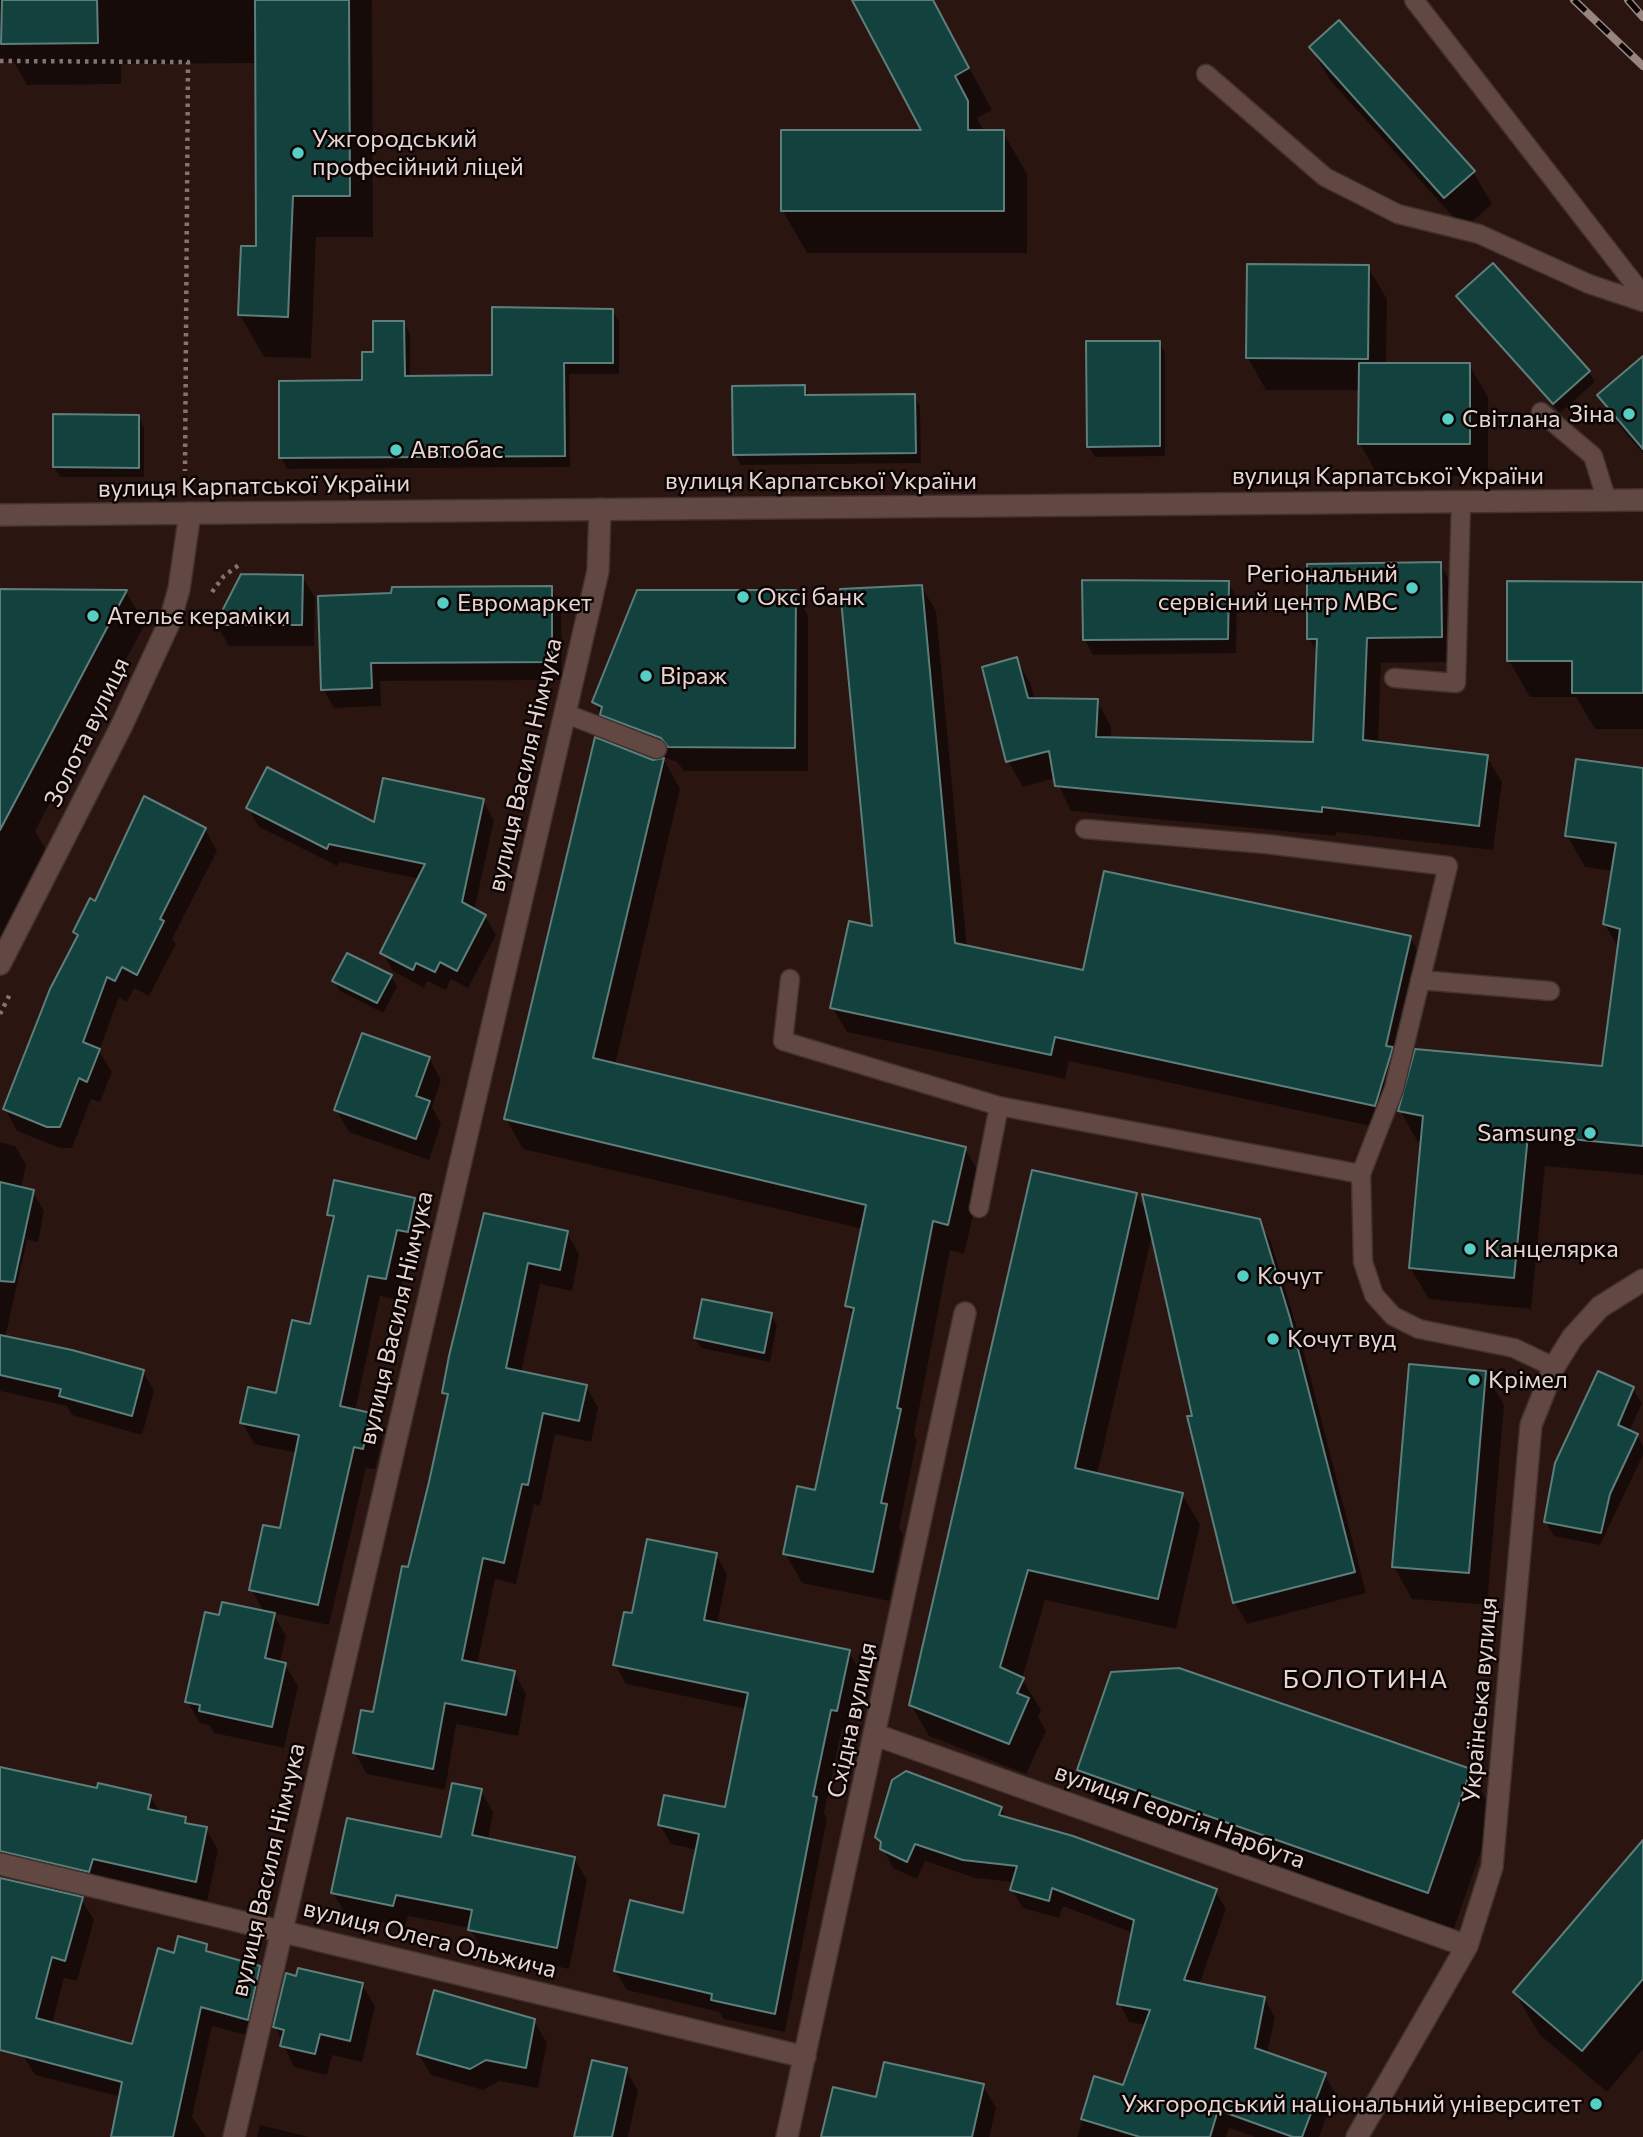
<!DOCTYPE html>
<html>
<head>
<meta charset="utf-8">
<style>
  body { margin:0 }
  canvas { display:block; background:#2b1511 }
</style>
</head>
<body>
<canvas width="1643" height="2137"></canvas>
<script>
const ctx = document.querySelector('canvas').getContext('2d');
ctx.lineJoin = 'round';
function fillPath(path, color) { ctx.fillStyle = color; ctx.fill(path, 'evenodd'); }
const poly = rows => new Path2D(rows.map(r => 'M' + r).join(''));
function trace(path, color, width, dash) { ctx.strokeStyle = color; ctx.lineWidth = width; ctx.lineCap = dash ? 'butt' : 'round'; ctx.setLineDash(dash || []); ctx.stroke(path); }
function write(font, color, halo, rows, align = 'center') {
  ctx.font = font + ' Commissioner,sans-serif'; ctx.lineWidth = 5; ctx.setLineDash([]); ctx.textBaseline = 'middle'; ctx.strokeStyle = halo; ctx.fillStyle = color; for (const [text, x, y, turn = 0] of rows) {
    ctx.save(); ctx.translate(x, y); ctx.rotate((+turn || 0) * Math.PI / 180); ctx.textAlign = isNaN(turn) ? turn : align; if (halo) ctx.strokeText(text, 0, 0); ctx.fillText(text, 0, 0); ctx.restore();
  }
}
const shadow = poly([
  [0,0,372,0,373,237,316,237,311,358,264,357,240,315,258,248,257,63,121,64,121,84,27,85,14,62,0,62],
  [854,0,933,0,992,110,977,118,984,131,1003,132,1027,174,1027,253,807,253,783,211,924,132],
  [1311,48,1473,172,1492,204,1464,229,1330,80],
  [1368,267,1387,299,1386,365,1469,365,1488,397,1488,476,1378,476,1360,444,1360,390,1266,390,1248,358],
  [1459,297,1589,372,1595,382,1560,413],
  [612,310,619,321,619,374,569,374,570,467,287,469,281,458,363,382,375,354,403,322,410,334,410,378,494,377],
  [1159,342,1165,353,1165,456,1095,457,1089,447],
  [1643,385,1643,451,1642,452,1612,417,1599,396],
  [804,387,810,397,914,396,920,406,921,463,741,465,735,455],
  [138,416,144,427,144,477,60,477,54,467],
  [1440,564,1455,590,1455,662,1381,663,1378,743,1487,757,1502,782,1493,850,1336,832,1336,836,1071,811,1055,778,1023,787,1008,761,1017,660,1031,685,1035,700,1097,701,1111,726,1111,739,1315,743,1318,655,1309,638],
  [302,576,315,598,314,646,229,646,217,625],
  [1084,582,1228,582,1237,598,1236,653,1093,655,1085,640],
  [1643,584,1643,729,1595,729,1576,697,1530,697,1509,661],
  [921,586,936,611,967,948,1084,972,1410,937,1424,962,1406,1073,1389,1130,1069,1061,1065,1079,847,1032,832,1007,874,928],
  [551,588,561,606,562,680,380,681,381,706,334,708,323,689,320,598],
  [0,590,126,592,145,624,35,831,48,853,0,949],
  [795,592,808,616,808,771,684,771,677,762,616,739,594,702],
  [664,759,680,789,615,1065,965,1149,982,1178,964,1254,950,1250,914,1435,917,1440,899,1528,903,1535,889,1601,802,1583,785,1553,817,1492,853,1317,847,1306,863,1229,523,1149,506,1119,653,761],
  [1643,770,1643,1175,1545,1166,1531,1309,1429,1299,1410,1268,1422,1143,1418,1142,1400,1111,1603,1068,1619,949,1604,923,1613,871,1585,867,1567,836],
  [483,801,494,820,474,911,485,916,496,935,468,988,451,979,446,990,427,981,424,988,393,971,382,952,420,879,340,862,337,866,259,827,248,808,375,824],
  [205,829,217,851,172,939,176,944,149,996,134,988,127,1002,119,997,99,1051,112,1072,100,1102,91,1099,72,1148,60,1148,17,1131,5,1109,78,938,75,932,96,903],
  [391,976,397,987,383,1013,340,991,334,981],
  [429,1058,441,1080,432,1107,441,1124,429,1160,349,1132,336,1110],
  [0,1142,15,1146,26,1165,21,1189,33,1192,44,1211,38,1242,27,1240,5,1338,143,1372,154,1391,142,1435,72,1415,67,1406,0,1391],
  [1136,1194,1148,1215,1258,1220,1271,1242,1301,1341,1366,1593,1247,1624,1235,1603,1189,1418,1194,1417,1153,1231,1097,1475,1182,1494,1200,1525,1176,1629,1045,1600,1022,1679,1041,1710,1038,1717,1046,1731,1026,1774,929,1736,911,1705],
  [414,1199,426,1221,419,1253,409,1251,398,1300,380,1296,355,1411,370,1415,383,1436,375,1469,366,1468,329,1625,273,1613,286,1636,280,1663,285,1665,298,1686,284,1748,214,1733,209,1725,200,1723,187,1701,221,1617,264,1612,251,1589,281,1530,297,1453,254,1444,242,1422,278,1395,311,1326,334,1224,328,1214],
  [485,1215,567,1233,579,1254,572,1291,540,1284,521,1373,586,1386,598,1408,591,1442,555,1434,540,1506,534,1504,516,1584,495,1579,477,1665,514,1672,526,1694,518,1736,456,1724,445,1790,367,1774,354,1752,375,1714,448,1400,444,1392],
  [771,1315,777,1325,770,1362,701,1348,695,1338],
  [1485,1372,1504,1405,1487,1605,1412,1599,1394,1567],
  [1633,1389,1642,1403,1629,1432,1637,1435,1643,1446,1643,1455,1600,1545,1554,1536,1545,1521],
  [716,1555,727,1574,717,1625,849,1652,860,1671,848,1730,842,1728,824,1813,827,1818,785,2032,724,2019,719,2012,627,1990,615,1971,685,1915,698,1850,671,1844,660,1825,726,1809,747,1709,626,1684,615,1664,633,1615],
  [0,1769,99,1790,150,1796,160,1813,185,1818,189,1825,206,1829,218,1850,207,1902,105,1880,16,1872,3,1876,2,1880,81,1899,94,1920,77,1981,64,1978,52,2024,134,2046,175,1955,206,1946,211,1954,259,1967,270,1987,258,2038,212,2026,192,2117,206,2137,112,2137,121,2097,35,2075,0,2018],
  [1079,1770,1470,1771,1494,1813,1452,1934,1103,1812],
  [481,1791,493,1812,488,1840,574,1858,587,1880,569,1969,482,1951,470,1928,408,1916,405,1927,345,1914,333,1893,442,1839],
  [1001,1808,1007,1819,1215,1891,1226,1909,1199,1985,1264,1998,1275,2017,1267,2054,1324,2074,1335,2093,1319,2137,1255,2137,1229,2128,1226,2137,1077,2137,1096,2078,1124,2087,1146,2025,1129,2022,1119,2003,1133,1933,1063,1906,1059,1918,1023,1908,1012,1890,1014,1882,975,1878,925,1861,917,1879,893,1868,877,1837],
  [1643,1842,1643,2049,1607,2092,1540,2035,1515,1993],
  [362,1985,375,2006,362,2062,332,2055,327,2075,294,2067,275,2026],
  [534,2021,547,2043,538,2088,499,2081,483,2090,431,2075,418,2053],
  [626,2070,638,2091,628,2137,576,2137],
  [983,2086,996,2108,989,2137,823,2137,878,2099],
  [260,2125,309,2137,310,2137,257,2137]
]);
const building = poly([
  [2,0,97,0,98,43,1,44,2,0],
  [255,0,349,0,350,196,293,196,288,317,238,315,241,246,256,246,255,0],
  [852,0,933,0,969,68,955,76,968,101,968,130,1004,130,1004,211,781,211,781,130,921,130,852,0],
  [1339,20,1475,171,1444,198,1309,47,1339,20],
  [1493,263,1590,371,1553,404,1456,296,1493,263],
  [1247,264,1369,265,1368,359,1246,358,1247,264],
  [492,307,613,309,613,363,564,363,565,456,279,458,279,381,362,380,362,352,373,352,373,321,404,321,405,376,492,375,492,307],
  [1086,341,1160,341,1160,446,1087,447,1086,341],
  [1643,356,1643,449,1597,395,1643,356],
  [1359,363,1470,363,1470,444,1358,444,1359,363],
  [805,385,805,395,915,394,916,453,733,455,732,386,805,385],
  [53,414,139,415,139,468,53,467,53,414],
  [1441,562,1442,637,1367,638,1363,740,1488,755,1479,826,1322,807,1322,812,1055,786,1049,751,1006,762,982,667,1017,657,1028,698,1098,699,1096,737,1313,742,1317,639,1307,639,1307,564,1441,562],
  [241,574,303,575,302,625,215,625,241,574],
  [1082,580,1229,581,1228,639,1083,640,1082,580],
  [1507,581,1643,582,1643,693,1572,693,1572,661,1507,661,1507,581],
  [922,585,955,943,1083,970,1104,871,1411,936,1386,1046,1393,1047,1375,1106,1055,1037,1051,1055,830,1008,849,921,872,926,840,589,922,585],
  [552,586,552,662,371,663,372,688,321,690,318,596,391,593,392,587,552,586],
  [0,589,127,590,0,830,0,589],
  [637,590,796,590,795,748,668,747,661,738,600,715,602,707,592,702,637,590],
  [595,737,653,760,664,758,593,1058,966,1147,948,1225,933,1221,897,1408,901,1409,881,1503,887,1504,873,1572,783,1554,797,1486,815,1490,854,1308,845,1306,866,1205,504,1119,595,737],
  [1576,759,1643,768,1643,1146,1528,1135,1514,1278,1409,1268,1423,1116,1398,1111,1415,1049,1602,1066,1620,929,1603,924,1616,843,1565,836,1576,759],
  [267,767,374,822,383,778,484,799,462,902,486,915,457,971,440,962,435,972,416,963,413,970,380,953,425,864,329,844,327,849,246,808,267,767],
  [144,796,206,828,160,919,164,921,137,975,122,967,115,981,107,977,83,1042,100,1049,87,1082,79,1078,60,1127,47,1127,3,1109,50,989,78,935,73,932,90,898,95,901,144,796],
  [347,953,392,975,377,1003,332,981,347,953],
  [362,1033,430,1057,416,1096,430,1101,416,1139,334,1110,362,1033],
  [1032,1170,1137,1193,1075,1468,1183,1493,1158,1599,1028,1570,1000,1667,1024,1678,1017,1693,1029,1698,1009,1744,909,1705,1032,1170],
  [334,1180,415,1198,408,1232,397,1230,386,1279,368,1276,340,1406,371,1413,363,1449,354,1447,318,1605,249,1590,263,1525,280,1528,299,1435,240,1423,248,1387,276,1393,292,1320,310,1324,334,1216,327,1215,334,1180],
  [0,1182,34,1190,14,1282,0,1281,0,1182],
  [1142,1194,1260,1219,1290,1318,1355,1572,1233,1603,1187,1416,1192,1416,1142,1194],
  [484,1213,568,1231,560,1270,528,1263,506,1368,587,1385,579,1421,543,1413,528,1485,522,1484,504,1563,483,1558,462,1660,515,1671,506,1715,445,1703,433,1769,353,1753,361,1710,373,1712,402,1566,408,1567,429,1482,448,1394,442,1393,449,1356,484,1213],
  [702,1299,772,1313,764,1353,694,1338,702,1299],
  [0,1335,72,1350,144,1370,132,1416,59,1396,61,1389,0,1375,0,1335],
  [1409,1364,1486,1371,1469,1573,1392,1567,1409,1364],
  [1598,1371,1634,1387,1618,1425,1638,1434,1610,1494,1601,1533,1544,1522,1555,1463,1598,1371],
  [647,1539,717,1553,704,1620,850,1650,837,1711,831,1710,813,1796,817,1797,775,2014,711,2000,712,1994,614,1971,630,1900,683,1913,699,1834,658,1825,664,1795,725,1807,748,1693,613,1665,624,1612,632,1613,647,1539],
  [222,1602,275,1613,265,1658,286,1663,272,1727,199,1711,200,1705,185,1702,205,1612,219,1615,222,1602],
  [1179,1668,1471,1769,1428,1893,1077,1770,1111,1672,1179,1668],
  [0,1767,97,1788,98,1783,151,1795,148,1809,186,1817,185,1823,207,1827,196,1882,93,1859,89,1872,0,1851,0,1767],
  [906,1771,1002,1807,999,1815,1073,1836,1217,1889,1184,1980,1265,1997,1255,2048,1326,2073,1302,2137,1293,2137,1218,2110,1210,2137,1140,2137,1081,2119,1094,2076,1123,2085,1150,2010,1117,2004,1134,1920,1052,1888,1049,1901,1010,1890,1017,1866,963,1860,915,1844,907,1862,880,1849,881,1842,875,1837,892,1780,906,1771],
  [452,1783,482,1789,472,1835,575,1857,557,1948,468,1930,472,1910,396,1895,393,1906,331,1893,347,1818,441,1837,452,1783],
  [1643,1840,1643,1979,1582,2051,1513,1992,1643,1840],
  [0,1878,83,1897,65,1961,52,1957,36,2018,132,2044,158,1948,174,1953,178,1936,207,1944,206,1951,260,1966,248,2020,201,2007,173,2137,111,2137,122,2082,0,2050,0,1878],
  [298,1968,363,1983,350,2041,320,2034,315,2054,280,2046,284,2030,273,2027,286,1973,296,1976,298,1968],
  [434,1990,535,2019,526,2068,486,2060,470,2069,417,2054,434,1990],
  [592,2060,627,2068,612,2137,574,2137,592,2060],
  [884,2062,984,2084,972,2137,821,2137,833,2087,876,2097,884,2062]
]);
const path = poly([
  [0,61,188,62,185,471],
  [212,592,224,576,240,564],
  [0,1014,10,994]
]);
const lane = poly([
  [1414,0,1643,295],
  [1206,74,1325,177,1398,214,1479,234,1589,284,1643,302],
  [1541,412,1593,456,1607,501],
  [1394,678,1456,683,1461,502],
  [564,713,657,749],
  [1085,829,1266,844,1448,866,1394,1089,1361,1174],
  [790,979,783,1041,999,1106,1361,1174,1363,1262,1374,1295,1393,1316,1419,1329,1514,1348,1554,1367],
  [1420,980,1550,991],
  [979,1208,999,1106]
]);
const street = poly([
  [0,964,122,725,170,621,179,589,190,513],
  [876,1735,1467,1946],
  [0,1864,805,2057],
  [234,2137,598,571,600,509],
  [787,2137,965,1313],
  [1357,2137,1467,1946,1492,1867,1531,1425,1554,1367,1572,1338,1600,1307,1643,1280]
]);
const secondary = poly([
  [0,515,1643,500]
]);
const rail = poly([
  [1574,0,1643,66],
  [1628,0,1643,17]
]);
const markers = [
  [298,153,7,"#55cec5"],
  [1629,414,7,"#55cec5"],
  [1448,419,7,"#55cec5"],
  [396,450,7,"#55cec5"],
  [1412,588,7,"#55cec5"],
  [743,597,7,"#55cec5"],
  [443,603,7,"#55cec5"],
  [93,616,7,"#55cec5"],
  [646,676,7,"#55cec5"],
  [1590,1133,7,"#55cec5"],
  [1470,1249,7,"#55cec5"],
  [1243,1276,7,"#55cec5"],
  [1273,1339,7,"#55cec5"],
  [1474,1380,7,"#55cec5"],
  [1596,2104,7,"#55cec5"]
];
const poiNames = [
  ["Ужгородський",312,139],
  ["професійний ліцей",312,167],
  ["Зіна",1615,414,"right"],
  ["Світлана",1462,419],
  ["Автобас",410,450],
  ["Регіональний",1398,574,"right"],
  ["сервісний центр МВС",1398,602,"right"],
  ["Оксі банк",757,597],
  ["Евромаркет",457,603],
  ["Ательє кераміки",107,616],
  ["Віраж",660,676],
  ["Samsung",1576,1133,"right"],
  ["Канцелярка",1484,1249],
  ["Кочут",1257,1276],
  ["Кочут вуд",1287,1339],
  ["Крімел",1488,1380],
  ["Ужгородський національний університет",1582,2104,"right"]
];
const streetNames = [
  ["вулиця Карпатської України",1388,476],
  ["вулиця Карпатської України",821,481],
  ["вулиця Карпатської України",254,486,-1],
  ["Золота вулиця",87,732,-64],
  ["вулиця Василя Німчука",525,765,-77],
  ["вулиця Василя Німчука",396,1318,-77],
  ["Українська вулиця",1480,1700,-85],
  ["Східна вулиця",852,1720,-78],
  ["вулиця Георгія Нарбута",1180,1816,20],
  ["вулиця Василя Німчука",268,1870,-77],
  ["вулиця Олега Ольжича",430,1939,14]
];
const neighbourhoodNames = [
  ["БОЛОТИНА",1366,1679]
];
fillPath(shadow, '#0007');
fillPath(building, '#12413e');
trace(building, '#5d7e7b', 2);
trace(lane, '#41312f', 21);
trace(street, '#41312f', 24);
trace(secondary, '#41312f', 24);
trace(path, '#86736f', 4.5, [3.5, 5]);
trace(lane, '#624843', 18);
trace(street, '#624843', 21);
trace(secondary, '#624843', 21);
trace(rail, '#978581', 8);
trace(rail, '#0c0403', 5, [16]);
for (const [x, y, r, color] of markers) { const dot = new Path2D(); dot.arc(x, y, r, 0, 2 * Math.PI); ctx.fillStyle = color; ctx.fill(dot); trace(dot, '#0c0403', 2.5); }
write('24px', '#e6d6d3', '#0c0403', poiNames, 'left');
write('24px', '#e6d6d3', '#0c0403', streetNames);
ctx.letterSpacing = '2px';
write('26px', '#e6d6d3', '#0c0403', neighbourhoodNames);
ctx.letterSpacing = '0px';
</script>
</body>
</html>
